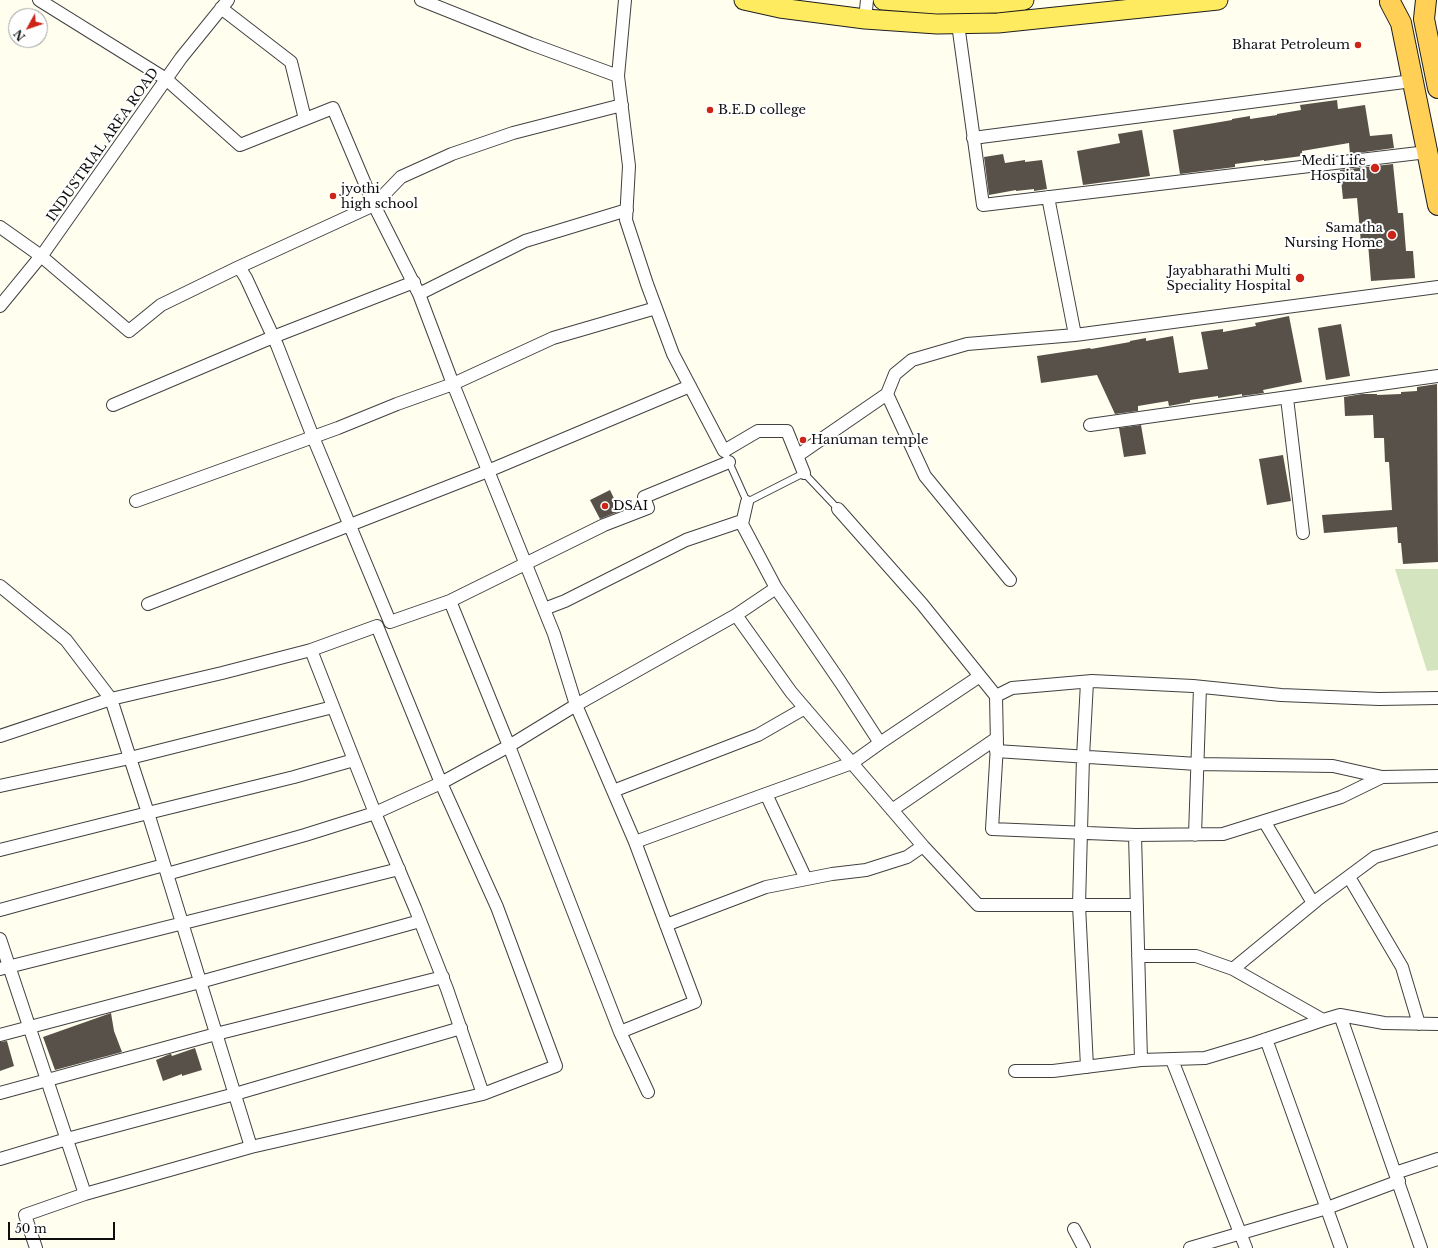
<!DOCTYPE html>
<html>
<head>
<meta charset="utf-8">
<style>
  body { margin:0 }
  #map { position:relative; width:1438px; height:1248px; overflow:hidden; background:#fffeef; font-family:"Libre Baskerville",serif }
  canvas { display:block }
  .north { position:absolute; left:8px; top:8px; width:40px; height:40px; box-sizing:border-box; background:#fff; border:1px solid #9f9f9f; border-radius:50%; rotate:230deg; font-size:11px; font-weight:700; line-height:16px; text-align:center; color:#0e0e0e }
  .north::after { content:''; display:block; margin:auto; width:14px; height:18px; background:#cc2518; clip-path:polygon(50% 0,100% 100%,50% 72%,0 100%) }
  .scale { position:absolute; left:8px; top:1222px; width:107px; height:18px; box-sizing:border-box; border:2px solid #0e0e0e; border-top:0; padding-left:5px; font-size:12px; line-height:14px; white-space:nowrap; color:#0e0e0e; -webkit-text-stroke:3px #fff; paint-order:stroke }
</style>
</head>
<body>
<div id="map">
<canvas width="1438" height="1248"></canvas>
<div class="north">N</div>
<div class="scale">50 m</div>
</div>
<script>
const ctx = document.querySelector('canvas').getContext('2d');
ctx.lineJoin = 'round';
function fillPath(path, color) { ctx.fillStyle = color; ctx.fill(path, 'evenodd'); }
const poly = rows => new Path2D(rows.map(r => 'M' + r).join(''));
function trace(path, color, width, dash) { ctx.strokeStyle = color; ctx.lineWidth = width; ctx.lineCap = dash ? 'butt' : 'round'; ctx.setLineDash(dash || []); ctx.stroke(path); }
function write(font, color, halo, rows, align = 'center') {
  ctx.font = font + ' "Libre Baskerville",serif'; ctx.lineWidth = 4; ctx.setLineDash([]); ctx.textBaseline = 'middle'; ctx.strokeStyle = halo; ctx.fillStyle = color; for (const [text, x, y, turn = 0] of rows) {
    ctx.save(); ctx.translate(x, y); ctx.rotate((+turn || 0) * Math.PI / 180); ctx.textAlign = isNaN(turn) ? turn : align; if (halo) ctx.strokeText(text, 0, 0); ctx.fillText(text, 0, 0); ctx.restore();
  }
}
const cemetery = poly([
  [1395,569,1438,569,1438,670,1427,671]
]);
const building = poly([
  [1337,100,1338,109,1365,105,1370,136,1392,134,1394,148,1350,154,1349,143,1302,151,1302,156,1264,161,1264,160,1235,164,1235,167,1180,174,1173,130,1232,120,1232,119,1250,116,1250,119,1277,115,1277,114,1301,110,1300,105],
  [1142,130,1150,176,1083,185,1077,151,1120,143,1118,134],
  [1003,154,1005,163,1025,160,1025,162,1042,160,1047,189,1034,191,1034,189,1016,191,1016,190,989,195,984,157],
  [1393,164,1398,213,1403,213,1406,251,1413,251,1415,278,1371,281,1368,243,1361,243,1357,198,1343,199,1340,170],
  [1289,316,1302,382,1263,390,1264,393,1242,396,1242,394,1218,398,1218,396,1190,400,1190,402,1169,406,1168,401,1138,406,1138,411,1115,414,1097,375,1041,383,1037,356,1090,348,1091,349,1130,342,1130,341,1146,338,1146,341,1173,336,1179,373,1208,369,1201,332,1223,329,1223,332,1256,326,1255,323],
  [1341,324,1350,376,1326,380,1318,328],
  [1437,384,1438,562,1403,564,1401,543,1398,543,1397,527,1324,533,1322,515,1392,510,1389,462,1385,462,1384,438,1374,438,1373,415,1345,416,1344,397,1362,394,1377,394,1377,395,1401,394,1401,392,1417,391,1417,387],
  [1141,425,1146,454,1124,457,1119,428],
  [1283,455,1291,501,1267,505,1259,459],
  [610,490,620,511,600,519,590,500],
  [111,1013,114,1031,122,1052,55,1070,43,1037],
  [7,1041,14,1066,0,1071,0,1042],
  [195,1048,202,1070,182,1076,182,1074,163,1081,156,1060,170,1054,171,1054,172,1056]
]);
const service = poly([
  [724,451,747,502,804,473,838,509]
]);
const minor = poly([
  [39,0,166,79,240,145,333,108,374,205,419,294,453,384,553,338,656,308],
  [421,0,531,44,618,76],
  [625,0,618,76,629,166,626,220,647,284,673,354,724,451,758,431,787,431,804,473],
  [221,8,291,62,305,119],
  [865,19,867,0],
  [958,24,983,205,1427,152],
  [973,138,1412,81],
  [1048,197,1075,335,1438,287],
  [0,227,41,256,129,331,161,305,239,267,246,278,277,345,313,437,390,622,450,601,604,525,648,508,644,497,729,462],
  [239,267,374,205,401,177,452,154,513,133,622,105],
  [419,294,525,241,627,210],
  [0,306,45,251,181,58,228,0],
  [887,394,895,374,912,360,967,344,1075,335],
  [1287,398,1303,533],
  [113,405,273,337,414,282],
  [1090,425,1438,376],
  [797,456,887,394,925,476,1010,580],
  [136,501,338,428,397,404,453,384,554,634,576,705,635,842,766,794],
  [838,509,922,604,996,696,997,745,992,829,1135,835,1141,1060,1205,1058,1255,1043,1323,1020,1233,969,1317,900,1375,857,1438,838],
  [0,586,66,640,111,699,222,673,311,650,354,760,375,813,305,835,167,874,148,813,294,777,354,760],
  [776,588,841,683,880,743,852,763,766,794,806,879],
  [450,601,509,746,576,705,736,615,776,588,742,524,747,502],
  [148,604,488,471,690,386],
  [544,609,565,601,686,540,742,521],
  [736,615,791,692,923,846],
  [311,650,377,626,441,783,497,907,556,1066,483,1094,447,989,415,908,375,813,441,783,509,746,620,1032,648,1092],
  [996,696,1012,688,1092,681,1193,686,1281,695,1379,699,1438,698],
  [0,736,111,699,130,758,0,786],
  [880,743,980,676],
  [996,751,1197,764,1333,766,1382,777],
  [613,791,758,735,805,708],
  [892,810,997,738],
  [1264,821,1313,903],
  [1135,835,1223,834,1341,797,1382,777,1438,776],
  [1195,835,1200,687],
  [0,850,148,813,130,758,333,707],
  [167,874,251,1147],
  [1349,877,1402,967,1419,1024],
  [0,910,164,865],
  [666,925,766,887,832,874,866,870,907,857,923,846,978,905,1137,905],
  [0,939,85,1194,251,1147,483,1094],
  [1138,956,1196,956,1233,969],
  [0,969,399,869],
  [1340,1015,1384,1023,1438,1024],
  [1323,1020,1340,1015,1421,1248],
  [620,1032,695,1002,635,842],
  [0,1035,200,982,420,921],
  [1266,1039,1341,1248],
  [1172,1060,1246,1248],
  [1087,1067,1079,905,1083,757,1087,682],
  [1015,1071,1053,1071,1141,1060],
  [0,1093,216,1034,443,977],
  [0,1159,67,1139,235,1094,461,1028],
  [1395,1173,1438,1159],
  [1074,1229,1084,1248],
  [36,1248,25,1215,85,1194],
  [1190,1248,1327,1208,1399,1181]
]);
const primary = poly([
  [744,0,780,8,865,19,937,24,998,23,1218,0],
  [883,0,937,4,996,3,1024,0]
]);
const trunk = poly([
  [1426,0,1424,19,1438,88],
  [1390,2,1401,23,1438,205]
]);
const markers = [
  [1358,45,4,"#cc2518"],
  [710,110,4,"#cc2518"],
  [1375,168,5,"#cc2518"],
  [333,196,4,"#cc2518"],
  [1392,235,5,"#cc2518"],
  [1300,278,5,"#cc2518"],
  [803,440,4,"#cc2518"],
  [605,506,4,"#cc2518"]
];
const poiNames = [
  ["Bharat Petroleum",1350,45],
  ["B.E.D college",718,110,"left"],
  ["Medi Life",1366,161],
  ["Hospital",1366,176],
  ["jyothi",341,189,"left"],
  ["high school",341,204,"left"],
  ["Samatha",1383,228],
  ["Nursing Home",1383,243],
  ["Jayabharathi Multi",1291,271],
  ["Speciality Hospital",1291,286],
  ["Hanuman temple",811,440,"left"],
  ["DSAI",613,506,"left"]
];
const streetNames = [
  ["INDUSTRIAL AREA ROAD",103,145,-55]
];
fillPath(cemetery, '#d3e4be');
fillPath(building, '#585149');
trace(service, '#414141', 8);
trace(minor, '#414141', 14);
trace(primary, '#1f1f1f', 21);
trace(trunk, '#1f1f1f', 22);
trace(service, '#fff', 6);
trace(minor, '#fff', 12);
trace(primary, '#ffeb5f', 19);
trace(trunk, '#ffcf56', 20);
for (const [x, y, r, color] of markers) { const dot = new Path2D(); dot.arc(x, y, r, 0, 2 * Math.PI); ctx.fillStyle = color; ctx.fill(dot); trace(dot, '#fff', 1.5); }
write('13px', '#0e0e0e', '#fff', poiNames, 'right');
write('13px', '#0e0e0e', '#fff', streetNames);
</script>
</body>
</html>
